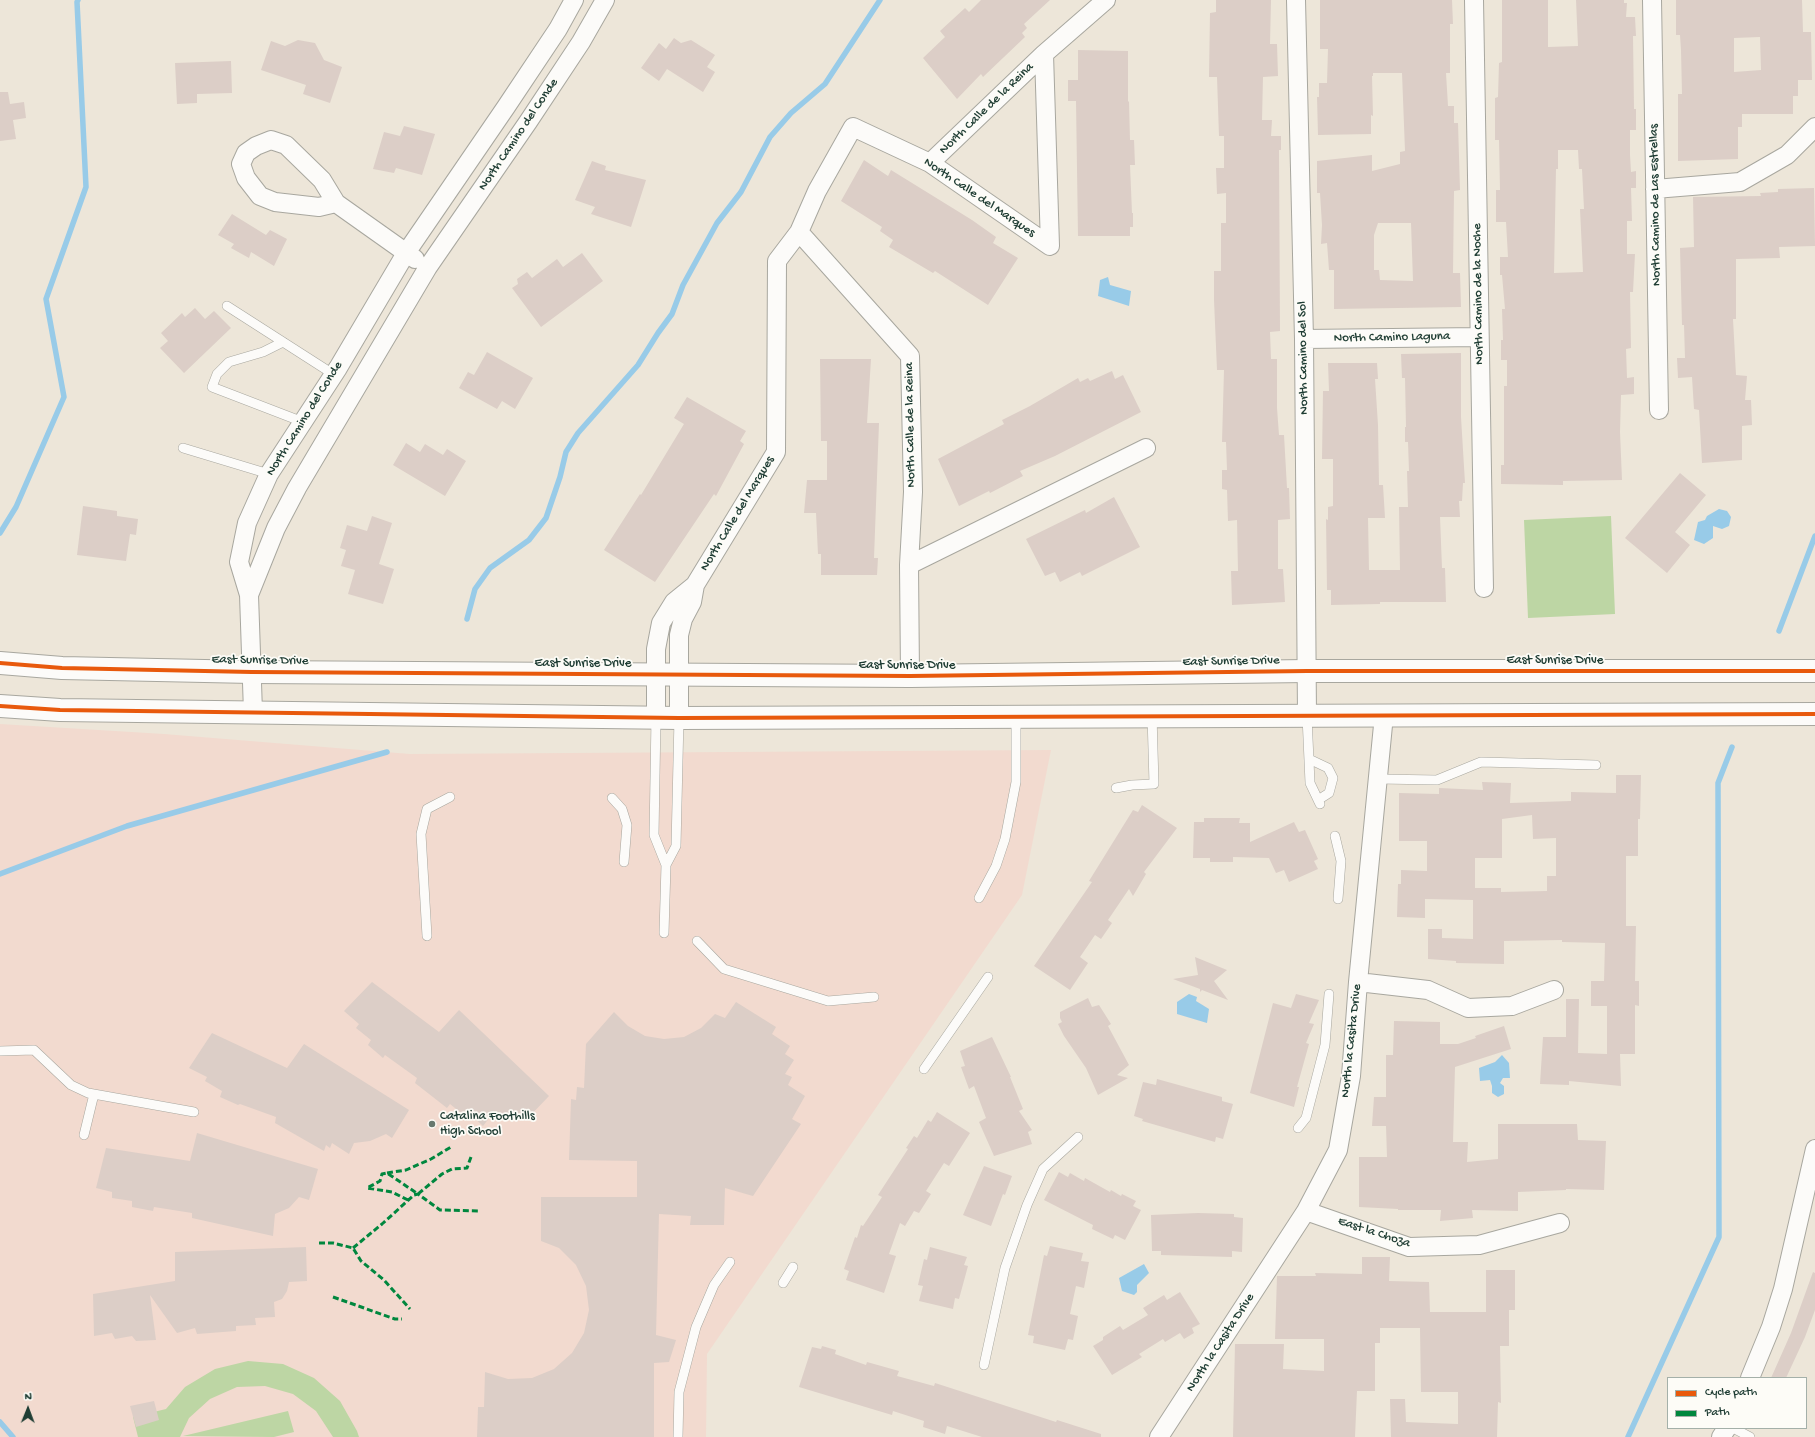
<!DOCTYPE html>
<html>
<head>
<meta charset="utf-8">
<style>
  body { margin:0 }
  #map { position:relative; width:1815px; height:1437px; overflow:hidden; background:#ede6d9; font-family:"Gochi Hand",sans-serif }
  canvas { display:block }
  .legend { position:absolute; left:1667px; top:1377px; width:140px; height:52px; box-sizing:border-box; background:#fdfcf7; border:1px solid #a4b0a9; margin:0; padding:5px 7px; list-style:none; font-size:12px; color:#1f3d34 }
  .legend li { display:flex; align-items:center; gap:8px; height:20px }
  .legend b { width:20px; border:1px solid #a4b0a9 }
  .north { position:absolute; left:8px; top:1389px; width:40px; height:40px; -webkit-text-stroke:3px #fdfcf7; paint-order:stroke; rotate:1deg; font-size:11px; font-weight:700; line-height:16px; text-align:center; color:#1f3d34 }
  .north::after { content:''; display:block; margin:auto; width:14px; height:18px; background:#1f3d34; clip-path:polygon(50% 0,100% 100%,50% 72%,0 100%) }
</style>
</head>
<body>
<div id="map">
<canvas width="1815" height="1437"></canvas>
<ul class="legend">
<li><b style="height:5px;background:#e8590c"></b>Cycle path</li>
<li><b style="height:5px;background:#00873e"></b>Path</li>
</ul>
<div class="north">N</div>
</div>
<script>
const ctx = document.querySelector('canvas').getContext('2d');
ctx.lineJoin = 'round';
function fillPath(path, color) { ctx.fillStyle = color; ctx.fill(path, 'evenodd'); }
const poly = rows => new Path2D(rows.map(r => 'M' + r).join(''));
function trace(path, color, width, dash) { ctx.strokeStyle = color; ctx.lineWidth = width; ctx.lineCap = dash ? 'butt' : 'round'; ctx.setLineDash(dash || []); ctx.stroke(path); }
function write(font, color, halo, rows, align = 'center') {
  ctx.font = font + ' "Gochi Hand",sans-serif'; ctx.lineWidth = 3.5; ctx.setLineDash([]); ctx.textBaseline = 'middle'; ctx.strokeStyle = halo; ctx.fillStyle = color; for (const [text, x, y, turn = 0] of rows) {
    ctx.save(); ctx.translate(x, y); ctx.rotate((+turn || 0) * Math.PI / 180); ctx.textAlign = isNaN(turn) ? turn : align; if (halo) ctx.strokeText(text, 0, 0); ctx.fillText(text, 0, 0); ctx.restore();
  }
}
const built = poly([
  [0,724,164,734,410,754,1051,750,1022,895,707,1354,706,1437,0,1437]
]);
const green = poly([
  [1611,516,1615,614,1528,618,1524,520],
  [248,1361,283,1364,314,1378,340,1401,357,1431,359,1437,333,1437,316,1411,293,1394,265,1386,237,1387,210,1399,189,1418,180,1437,138,1437,133,1417,166,1409,185,1387,215,1369],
  [288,1411,294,1432,274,1437,183,1436]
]);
const water = poly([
  [1108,277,1110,285,1131,291,1129,306,1098,296,1100,280],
  [1719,509,1727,511,1731,517,1729,526,1722,529,1713,526,1713,538,1704,544,1694,540,1698,522,1705,520,1707,516],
  [1189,994,1197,997,1196,1001,1209,1009,1207,1023,1177,1014,1177,1002],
  [1502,1055,1509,1063,1510,1078,1503,1078,1500,1083,1504,1086,1504,1094,1498,1097,1492,1093,1492,1086,1490,1080,1480,1081,1479,1068,1495,1062],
  [1144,1264,1149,1273,1137,1285,1137,1292,1134,1295,1122,1291,1119,1278]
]);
const stream = poly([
  [0,533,16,507,64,397,46,299,86,187,77,2,78,0],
  [467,619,475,589,490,568,529,540,546,518,560,477,566,452,578,433,638,365,658,333,672,314,683,285,717,223,741,192,770,137,791,113,825,84,880,0],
  [1779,631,1815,536],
  [0,874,127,826,387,752],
  [0,1422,13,1437],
  [1628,1437,1719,1237,1718,783,1732,747]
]);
const building = poly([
  [981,0,1050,0,1024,24,1027,28,1022,33,1025,37,983,77,981,74,957,99,923,58,945,37,940,31,965,8,969,12],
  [1216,0,1271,0,1270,44,1277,44,1278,76,1263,77,1262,120,1272,120,1271,136,1281,136,1281,150,1279,150,1280,331,1270,332,1271,359,1277,359,1277,408,1279,435,1284,435,1287,488,1289,488,1290,519,1278,520,1278,569,1283,569,1285,602,1232,605,1231,571,1238,571,1237,520,1228,521,1227,490,1222,489,1222,470,1227,470,1226,442,1222,442,1224,370,1217,370,1214,300,1214,271,1221,271,1221,223,1226,223,1226,193,1217,194,1216,168,1224,168,1224,136,1219,136,1217,77,1209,77,1210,13,1216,12],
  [1320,0,1452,0,1453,24,1450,24,1450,73,1446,73,1448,106,1454,106,1454,123,1458,123,1460,190,1454,191,1453,273,1460,273,1461,307,1334,309,1334,270,1329,270,1327,243,1321,244,1322,225,1320,193,1317,193,1317,161,1372,155,1372,171,1400,164,1400,152,1405,151,1402,73,1373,73,1373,76,1372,76,1373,116,1371,115,1371,134,1318,135,1317,97,1319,97,1319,83,1327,83,1328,49,1320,49],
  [1378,223,1411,223,1413,281,1380,280,1379,270,1374,270,1374,235],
  [1502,0,1548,0,1548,47,1578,46,1576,0,1624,0,1624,3,1627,3,1626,17,1635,17,1636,36,1633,36,1634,109,1636,109,1636,130,1630,130,1630,155,1631,172,1636,171,1636,188,1631,188,1632,221,1627,221,1627,254,1635,254,1633,292,1630,292,1631,348,1626,349,1627,378,1634,377,1634,394,1621,395,1620,432,1622,480,1563,481,1563,485,1501,484,1501,465,1504,465,1504,386,1507,386,1507,360,1501,360,1501,340,1503,340,1502,309,1505,309,1502,275,1500,275,1500,257,1508,257,1506,222,1496,222,1496,190,1500,190,1499,140,1495,140,1495,98,1498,97,1499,63,1502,62],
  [1558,150,1578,150,1579,169,1582,169,1584,209,1580,209,1583,272,1554,273,1556,169,1558,169],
  [1676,0,1802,0,1803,32,1811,32,1812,80,1798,80,1798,96,1793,96,1793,114,1742,114,1742,127,1738,127,1738,159,1678,161,1678,94,1682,94,1681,50,1680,35,1676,35],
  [1760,37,1761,70,1734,72,1734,38],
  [674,38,681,43,691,40,715,55,707,67,715,72,703,92,667,69,659,81,641,68,659,43,666,49],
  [298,40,315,43,324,60,342,67,330,103,303,94,306,85,261,70,271,41,285,46],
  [1078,50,1128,51,1128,102,1129,101,1130,140,1134,140,1135,165,1130,165,1132,213,1133,213,1133,227,1130,227,1130,236,1078,236,1076,101,1068,101,1068,80,1078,80],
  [231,61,232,93,197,94,197,103,177,104,175,63],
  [0,92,8,92,10,104,24,102,26,118,13,120,16,139,0,141],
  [404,126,435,134,422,175,396,168,394,173,373,169,384,132,400,136],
  [864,160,888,176,891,170,972,220,996,237,993,243,1018,258,988,305,935,271,933,273,889,247,893,240,880,231,882,227,841,201],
  [592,161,606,166,605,170,646,180,631,227,591,214,595,207,575,200],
  [1814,188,1815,246,1779,247,1780,258,1736,259,1736,319,1733,319,1736,375,1747,376,1745,400,1751,400,1752,425,1742,426,1742,460,1702,463,1699,410,1694,409,1692,377,1678,378,1677,358,1685,358,1684,325,1682,325,1680,248,1694,247,1693,197,1761,196,1760,193,1778,192,1778,189],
  [232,214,266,235,270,230,287,239,274,266,251,252,249,258,231,248,234,244,218,235],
  [582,253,603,281,541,327,512,288,518,284,517,279,527,272,532,278,557,259,563,267],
  [195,308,205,319,214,311,231,328,184,373,160,348,168,341,161,333,182,313,185,317],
  [487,352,533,378,515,409,502,401,497,409,459,388,468,372,474,375],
  [1461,353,1461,417,1465,483,1463,483,1462,501,1459,501,1460,517,1440,517,1442,568,1445,568,1446,602,1380,602,1380,604,1331,605,1331,590,1327,590,1326,519,1328,520,1328,507,1333,506,1333,459,1322,459,1323,391,1329,391,1328,363,1377,363,1378,379,1375,379,1378,425,1379,485,1383,485,1385,518,1368,518,1369,570,1400,570,1399,507,1408,507,1407,471,1409,471,1408,442,1405,442,1405,427,1406,427,1405,378,1402,378,1401,354],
  [820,359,871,359,867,423,879,423,874,558,878,558,877,575,821,575,821,554,818,554,816,513,804,513,807,480,827,480,827,441,821,441],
  [1112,371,1115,379,1123,375,1141,412,1055,456,1020,471,1023,476,990,493,989,491,959,506,938,459,1004,424,1002,420,1030,406,1078,378,1080,382,1088,378,1090,381],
  [687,397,746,431,740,441,744,444,716,496,714,494,655,582,604,550,640,494,641,495,684,424,674,418],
  [406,443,420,452,425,444,443,455,447,449,466,461,445,496,393,465],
  [1680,473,1706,495,1675,532,1690,545,1667,573,1625,538],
  [1114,497,1140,547,1082,576,1080,572,1060,582,1055,572,1045,576,1026,539,1085,510,1086,513],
  [83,506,117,511,117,516,138,519,136,535,130,534,126,561,77,555],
  [372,516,392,523,379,564,394,569,383,604,348,594,355,570,341,566,346,550,340,548,347,525,367,531],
  [1616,775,1641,775,1640,819,1638,819,1638,856,1626,856,1626,926,1636,926,1635,981,1639,981,1639,1006,1635,1005,1635,1054,1620,1054,1621,1086,1569,1081,1569,1085,1540,1084,1543,1037,1566,1037,1566,999,1579,999,1578,1053,1607,1054,1607,1006,1591,1006,1591,981,1604,981,1605,943,1562,942,1562,940,1504,941,1504,964,1456,963,1456,961,1428,959,1428,929,1442,929,1442,938,1473,939,1473,900,1425,899,1425,918,1397,917,1398,884,1401,884,1401,870,1427,871,1427,841,1399,841,1399,793,1439,794,1439,788,1483,790,1482,782,1511,783,1510,803,1571,801,1571,792,1616,793],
  [1532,815,1533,839,1556,838,1556,876,1547,876,1547,891,1501,892,1501,888,1475,888,1475,858,1502,858,1502,819],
  [1142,805,1177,828,1144,872,1146,874,1133,896,1129,889,1108,920,1112,923,1101,939,1095,935,1080,957,1088,963,1070,990,1034,966,1092,882,1089,881,1133,810,1138,812],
  [1204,818,1240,818,1239,823,1250,823,1250,842,1294,822,1299,832,1305,830,1318,859,1314,861,1318,869,1289,882,1284,870,1276,873,1269,858,1233,857,1233,862,1210,862,1210,858,1193,858,1194,822,1204,822],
  [1195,957,1227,970,1214,981,1228,1000,1202,990,1200,992,1200,989,1173,979,1198,975],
  [372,982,439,1032,459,1010,549,1096,526,1120,520,1113,506,1119,490,1117,483,1126,469,1113,466,1117,450,1104,447,1108,415,1083,417,1078,385,1055,383,1058,368,1045,371,1040,356,1028,359,1024,344,1011],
  [1296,994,1319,1000,1309,1023,1314,1024,1306,1043,1309,1044,1297,1087,1299,1087,1294,1107,1250,1093,1273,1003,1291,1008],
  [1088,998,1092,1007,1099,1005,1111,1024,1108,1026,1129,1065,1117,1075,1128,1078,1098,1095,1086,1068,1064,1036,1058,1024,1062,1022,1060,1018,1060,1012],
  [736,1002,776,1027,772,1034,790,1046,785,1054,794,1060,785,1074,792,1077,788,1085,805,1096,792,1119,801,1124,753,1196,725,1188,724,1225,690,1225,691,1216,659,1214,656,1335,676,1340,669,1362,654,1363,654,1437,477,1437,478,1407,484,1407,485,1372,508,1379,532,1378,554,1369,572,1353,584,1333,589,1310,586,1286,576,1265,559,1248,541,1241,541,1197,637,1197,637,1161,569,1160,571,1099,576,1100,577,1087,584,1088,586,1044,614,1012,628,1026,645,1036,664,1039,684,1037,701,1028,715,1014,725,1018],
  [1394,1021,1440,1022,1440,1044,1458,1044,1476,1038,1475,1036,1504,1026,1511,1049,1455,1067,1453,1142,1468,1142,1467,1162,1498,1159,1498,1124,1577,1124,1578,1140,1606,1141,1604,1190,1566,1189,1566,1190,1518,1192,1518,1211,1472,1210,1473,1218,1440,1221,1441,1210,1398,1210,1398,1209,1359,1207,1359,1157,1387,1157,1386,1126,1372,1126,1374,1097,1386,1097,1386,1055,1393,1055],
  [212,1033,287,1068,304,1044,409,1110,392,1138,386,1134,370,1141,354,1143,349,1154,332,1143,330,1148,326,1145,324,1151,275,1123,276,1117,240,1104,238,1105,220,1097,222,1091,205,1081,207,1077,189,1068],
  [992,1037,1011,1077,1010,1077,1023,1109,1019,1111,1032,1130,1028,1132,1032,1144,994,1156,979,1122,986,1118,974,1086,969,1089,961,1067,965,1066,960,1051],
  [1157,1079,1222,1097,1222,1101,1233,1104,1223,1139,1216,1137,1215,1142,1142,1121,1143,1119,1134,1116,1143,1082,1156,1085],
  [937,1112,970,1133,949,1166,944,1163,926,1191,931,1194,919,1213,914,1211,905,1226,900,1223,889,1254,896,1256,884,1293,846,1280,849,1271,844,1269,855,1237,857,1238,861,1225,863,1226,882,1197,878,1195,908,1149,906,1148,914,1136,917,1138,928,1120,931,1122],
  [197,1133,318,1169,309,1200,299,1197,289,1208,275,1214,273,1236,192,1218,192,1213,154,1207,153,1211,132,1207,132,1201,112,1198,112,1192,96,1188,106,1148,190,1161],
  [984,1166,1012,1176,1005,1195,1003,1194,991,1226,963,1215],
  [1059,1172,1068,1177,1070,1173,1084,1181,1085,1178,1110,1192,1111,1190,1121,1196,1122,1194,1136,1201,1133,1206,1141,1210,1125,1240,1115,1235,1113,1239,1092,1229,1093,1225,1044,1200],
  [1198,1213,1234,1214,1234,1217,1243,1218,1242,1252,1232,1251,1232,1257,1161,1255,1161,1251,1152,1251,1151,1215],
  [1050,1246,1083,1253,1081,1261,1089,1262,1084,1288,1076,1286,1070,1314,1078,1316,1073,1340,1068,1339,1065,1350,1033,1343,1034,1336,1028,1335,1044,1255,1047,1256],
  [306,1247,307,1281,289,1282,287,1291,282,1299,274,1302,275,1317,255,1318,256,1325,236,1326,236,1331,197,1334,195,1328,177,1333,150,1295,156,1340,136,1341,132,1336,115,1339,112,1333,94,1336,93,1294,175,1281,175,1252],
  [930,1247,967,1257,964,1265,968,1266,959,1299,955,1298,953,1309,919,1301,923,1286,918,1285,924,1259,927,1260],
  [1362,1257,1390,1257,1389,1281,1429,1282,1430,1312,1486,1312,1486,1270,1515,1270,1515,1310,1509,1310,1509,1346,1500,1346,1501,1403,1498,1402,1497,1437,1391,1437,1390,1399,1405,1399,1406,1422,1458,1424,1458,1392,1421,1392,1420,1328,1380,1328,1380,1343,1375,1343,1375,1391,1357,1391,1355,1437,1233,1437,1235,1344,1284,1344,1283,1369,1324,1371,1324,1339,1275,1339,1277,1276,1316,1276,1315,1273,1362,1274],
  [1813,1272,1815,1273,1815,1310,1805,1337,1786,1378,1771,1378,1791,1333],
  [1180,1292,1200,1324,1192,1328,1194,1333,1184,1339,1180,1333,1165,1342,1163,1339,1139,1354,1142,1357,1112,1375,1093,1346,1103,1340,1103,1337,1120,1326,1123,1330,1148,1315,1143,1308,1164,1295,1167,1300],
  [822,1346,836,1350,835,1354,866,1365,867,1362,899,1371,897,1376,934,1386,935,1383,1056,1422,1057,1420,1101,1434,1101,1437,982,1437,947,1426,945,1434,923,1427,924,1421,893,1411,892,1415,799,1387,812,1347,821,1349],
  [154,1401,159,1420,136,1427,130,1406]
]);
const lane = poly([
  [227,306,333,374],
  [283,342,263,352,229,362,217,374,212,387,303,422],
  [183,448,269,474],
  [1307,716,1310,783,1320,804],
  [656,718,654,835,666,865,676,846,679,718],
  [1309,759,1328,768,1333,778,1329,793,1318,800],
  [1379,779,1437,780,1481,762,1596,765],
  [1116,788,1132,785,1154,784,1152,715],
  [612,798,622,809,627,825,624,862],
  [1335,836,1341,861,1338,899],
  [979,898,996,866,1005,839,1016,782,1016,718],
  [664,933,666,865],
  [427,936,421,834,427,809,450,797],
  [697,941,724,969,828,1001,874,997],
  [0,1051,34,1050,71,1085,88,1093,194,1112],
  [924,1069,988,977],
  [1298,1128,1306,1118,1325,1045,1329,994],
  [84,1135,94,1094],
  [783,1283,793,1267],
  [984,1365,1005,1268,1027,1205,1043,1169,1078,1137],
  [1733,1428,1750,1437],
  [678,1437,679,1392,696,1327,714,1285,730,1262]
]);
const street = poly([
  [1296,0,1304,339,1307,715],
  [1474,0,1484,588],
  [1652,0,1659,410],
  [930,163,1044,54],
  [1655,189,1740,182,1787,155,1815,127],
  [336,203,319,207,275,202,260,196,246,178,241,164,246,153,256,146,271,140,286,145,322,180,336,203,415,259],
  [799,232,910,356,913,492,909,565,910,676],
  [1304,339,1479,337],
  [909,565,1146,448],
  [695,585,776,452,777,261,799,232,817,191,853,127,930,163,1050,246,1044,54,1106,0],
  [249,595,276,528,297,488,428,267,528,122,581,42,605,0],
  [253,712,249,595,239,562,247,523,269,474,338,368,406,253,506,107,558,29,574,0],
  [656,718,656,649,661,623,674,602,695,585,692,602,683,619,679,635,679,718],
  [1358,982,1428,990,1468,1008,1512,1006,1554,990],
  [1306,1211,1409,1247,1479,1245,1560,1223],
  [1750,1378,1771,1327,1783,1289,1815,1149],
  [1159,1437,1306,1211,1338,1150,1351,1076,1358,982,1384,715],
  [1721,1437,1727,1428]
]);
const primary = poly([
  [0,663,62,668,252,672,910,676,1307,671,1815,671],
  [0,706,60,710,679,718,1815,714]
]);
const quiet = poly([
  [387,1173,406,1170,431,1159,451,1147],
  [408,1200,392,1192,367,1188,380,1181,382,1174,387,1173,418,1194,442,1174,452,1169,467,1168,471,1157],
  [319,1243,333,1243,353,1248,361,1261,384,1280,410,1309],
  [353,1248,382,1224,414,1195,418,1194,440,1210,480,1211],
  [333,1297,395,1319,402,1319]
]);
const cycleway = poly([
  [0,663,62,668,252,672,910,676,1307,671,1815,671],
  [0,706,60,710,679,718,1815,714]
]);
const markers = [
  [432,1124,4,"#67786e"]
];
const streetNames = [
  ["North Calle de la Reina",987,109,-44],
  ["North Camino del Conde",519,135,-56],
  ["North Calle del Marques",979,198,34],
  ["North Camino de Las Estrellas",1656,205,-91],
  ["North Camino de la Noche",1479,294,-91],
  ["North Camino Laguna",1392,338,-1],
  ["North Camino del Sol",1304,358,-91],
  ["North Camino del Conde",305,419,-58],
  ["North Calle de la Reina",911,425,-91],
  ["North Calle del Marques",738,514,-59],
  ["East Sunrise Drive",260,661,1],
  ["East Sunrise Drive",1555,661],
  ["East Sunrise Drive",1231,662,-1],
  ["East Sunrise Drive",583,664],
  ["East Sunrise Drive",907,666],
  ["North la Casita Drive",1352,1041,-84],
  ["East la Choza",1374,1233,18],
  ["North la Casita Drive",1221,1343,-57]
];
const poiNames = [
  ["Catalina Foothills",440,1117],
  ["High School",440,1132]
];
fillPath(built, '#f2dacf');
fillPath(green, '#bdd6a4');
fillPath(water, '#98cbe8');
trace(stream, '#98cbe8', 5.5);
fillPath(building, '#dccec7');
trace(lane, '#a8a79f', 10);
trace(street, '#a8a79f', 20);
trace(primary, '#a8a79f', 24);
trace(lane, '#fcfbf9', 9);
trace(street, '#fcfbf9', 18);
trace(primary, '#fcfbf9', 22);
trace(quiet, '#00873e', 3, [6, 3]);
trace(cycleway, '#e8590c', 4);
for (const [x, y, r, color] of markers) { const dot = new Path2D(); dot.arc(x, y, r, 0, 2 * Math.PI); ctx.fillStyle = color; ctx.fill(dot); trace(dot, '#fdfcf7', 1.5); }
write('13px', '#1f3d34', '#fdfcf7', streetNames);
write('13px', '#1f3d34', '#fdfcf7', poiNames, 'left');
</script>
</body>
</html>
